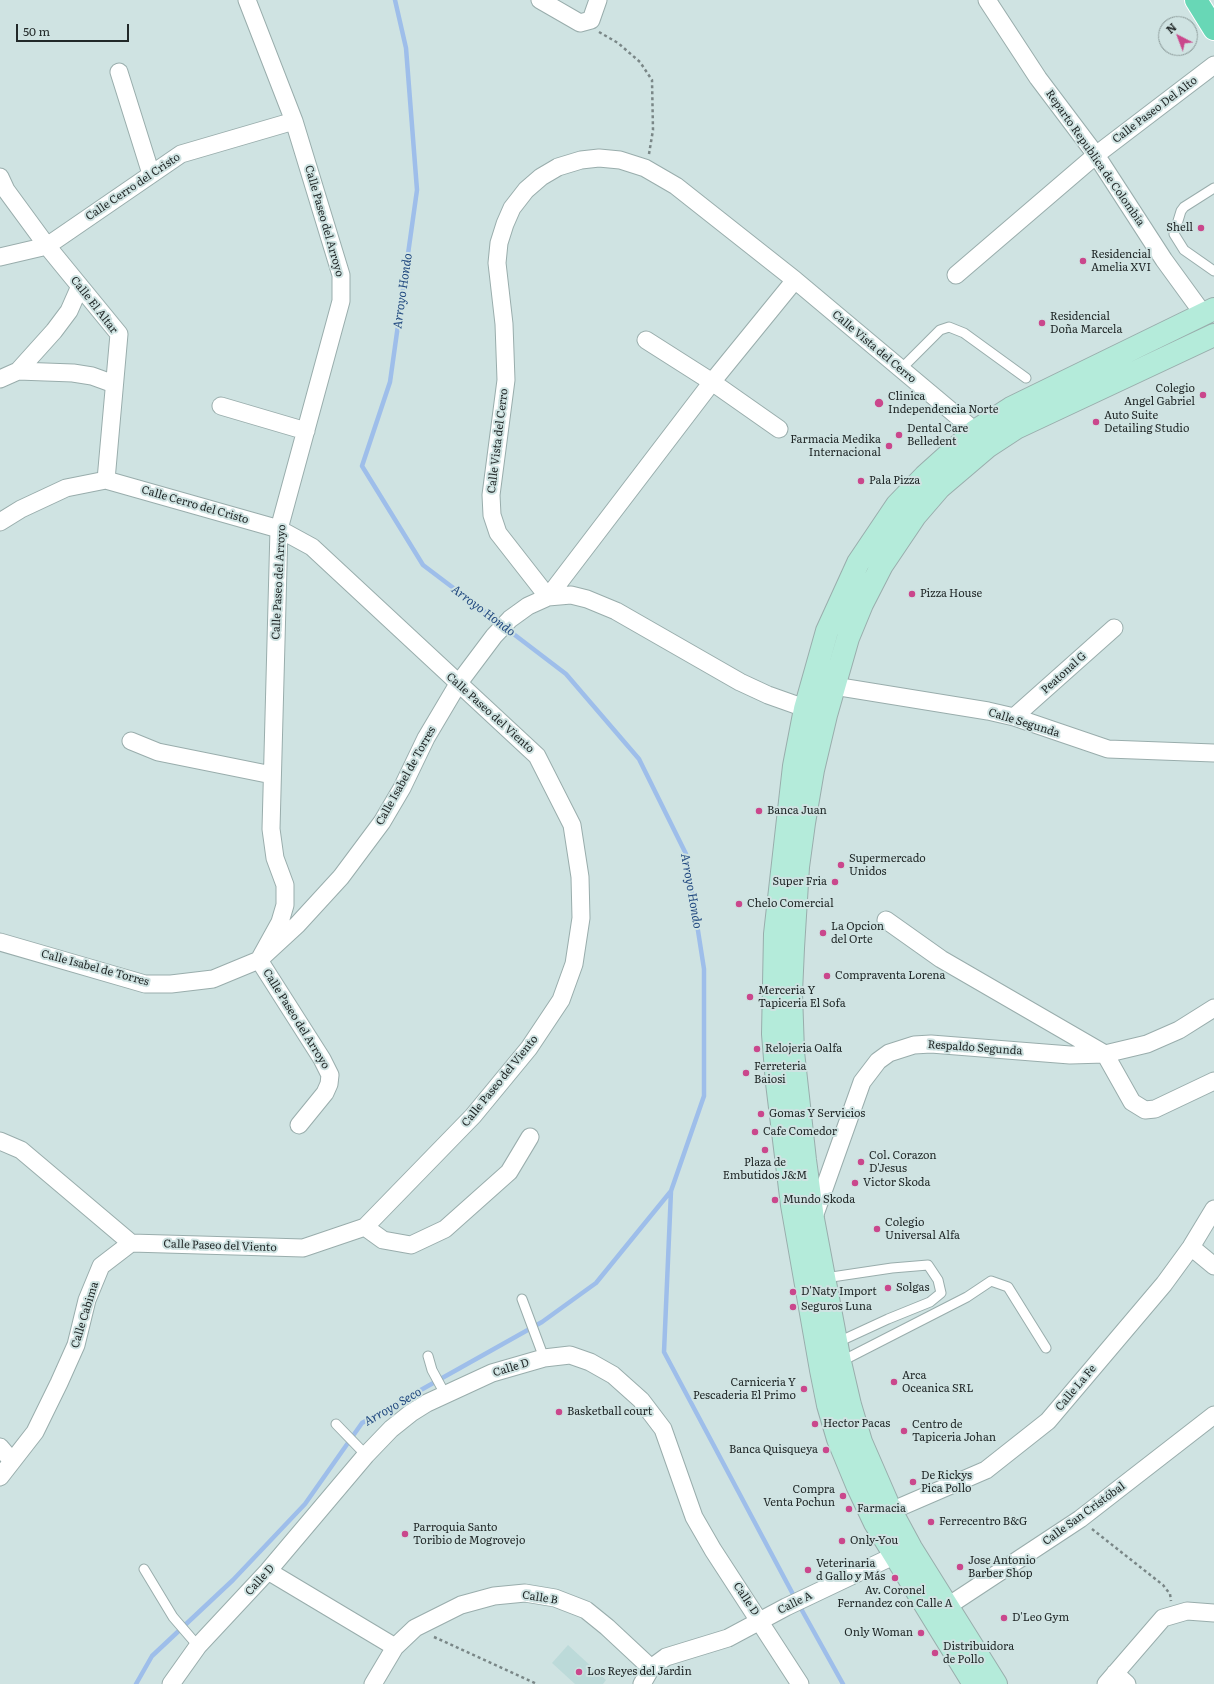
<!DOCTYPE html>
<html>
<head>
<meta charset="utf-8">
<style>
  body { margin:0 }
  #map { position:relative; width:1214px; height:1684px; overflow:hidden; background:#cfe3e2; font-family:Literata,serif }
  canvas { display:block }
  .north { position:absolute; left:1158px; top:16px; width:40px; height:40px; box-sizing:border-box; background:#cfe3e2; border:1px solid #8a9998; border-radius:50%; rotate:318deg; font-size:11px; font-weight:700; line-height:16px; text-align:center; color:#222929 }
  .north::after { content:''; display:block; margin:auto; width:14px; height:18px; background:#ca478c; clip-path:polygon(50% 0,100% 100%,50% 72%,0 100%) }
  .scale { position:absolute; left:16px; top:24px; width:113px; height:18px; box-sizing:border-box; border:2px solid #222929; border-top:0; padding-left:5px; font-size:12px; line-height:14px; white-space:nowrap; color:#222929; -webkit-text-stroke:3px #cfe3e2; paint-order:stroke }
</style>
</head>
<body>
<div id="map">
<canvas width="1214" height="1684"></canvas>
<div class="north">N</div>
<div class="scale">50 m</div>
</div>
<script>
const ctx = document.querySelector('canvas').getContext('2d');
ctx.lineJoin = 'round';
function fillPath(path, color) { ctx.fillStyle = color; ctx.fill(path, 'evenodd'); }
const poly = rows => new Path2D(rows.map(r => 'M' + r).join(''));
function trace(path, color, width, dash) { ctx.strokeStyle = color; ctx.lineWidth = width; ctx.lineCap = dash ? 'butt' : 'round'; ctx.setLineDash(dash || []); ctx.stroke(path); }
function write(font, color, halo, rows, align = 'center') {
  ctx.font = font + ' Literata,serif'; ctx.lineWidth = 4; ctx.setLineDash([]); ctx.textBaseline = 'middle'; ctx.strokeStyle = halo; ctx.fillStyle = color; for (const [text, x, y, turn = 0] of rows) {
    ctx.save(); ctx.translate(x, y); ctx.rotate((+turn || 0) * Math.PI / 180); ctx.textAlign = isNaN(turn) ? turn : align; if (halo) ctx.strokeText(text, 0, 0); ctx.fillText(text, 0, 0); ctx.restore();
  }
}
const built = poly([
  [568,1645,606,1680,603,1684,575,1684,552,1663]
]);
const stream = poly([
  [395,0,406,48,417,190,390,382,362,466,423,565,501,624],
  [507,629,566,674,639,759,686,854,704,969,704,1096,671,1191,664,1352,795,1598],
  [799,1605,843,1684],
  [136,1684,152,1656,233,1580,305,1504,362,1423,542,1322,596,1283,671,1191]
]);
const path = poly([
  [599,32,618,43,640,62,652,80,653,130,649,154],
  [1092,1529,1163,1585,1170,1594,1171,1601],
  [434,1637,537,1684]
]);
const lane = poly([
  [1214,188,1184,207,1181,211,1174,234,1184,250,1214,271],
  [901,369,940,330,949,327,964,333,1026,378],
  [825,1278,892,1268,928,1265,938,1280,941,1293,930,1302,888,1319,836,1343],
  [522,1299,544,1358],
  [428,1356,432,1370,445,1394],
  [840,1362,967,1297,991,1281,1008,1287,1046,1348],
  [336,1424,366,1455],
  [144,1569,173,1617,198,1646]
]);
const street = poly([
  [247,0,294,121,341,275,341,301,279,529,271,829,275,858,285,885,285,905,280,922,259,960,322,1059,330,1075,329,1084,325,1093,299,1125],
  [540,0,580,23,591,20,598,0],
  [987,0,1038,78,1096,155,1164,260,1204,315],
  [119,72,151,174],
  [0,177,6,190,47,246,119,334,106,480],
  [0,257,47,246,181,154,294,121],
  [956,275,1096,155,1214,65],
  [646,340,712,382,779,429],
  [18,371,73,373,92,376,114,384],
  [0,379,18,371,54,331,69,311,80,286],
  [221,406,306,431],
  [0,522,21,509,66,488,106,480,279,529,312,547,537,756,572,825,580,877,581,918,574,964,561,1000,529,1048,473,1116,365,1227,303,1248,131,1243],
  [548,597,498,533,492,515,491,495,506,380,504,324,497,263,499,243,505,224,512,208,526,190,541,177,558,167,581,160,599,158,620,160,645,168,676,186,795,280,975,431,981,440],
  [548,597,712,382,795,280],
  [834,686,988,711,1014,717,1108,749,1214,753],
  [1014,717,1114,628],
  [131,741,158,752,272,775],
  [886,920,941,959,1105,1054,1132,1102,1145,1110,1155,1109,1214,1081],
  [0,942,145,984,171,984,213,979,259,960,297,925,341,877,382,822,402,788,426,738,458,684,494,636,510,619,528,606,548,597,571,595,587,599,616,611,740,682,768,695,816,712],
  [0,1141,21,1150,131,1243,101,1266,87,1300,76,1345,59,1383,35,1432,0,1477],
  [814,1217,862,1082,878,1061,889,1053,914,1045,931,1044,1070,1055,1105,1054,1147,1044,1179,1030,1214,1008],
  [365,1227,383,1240,411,1245,445,1229,509,1172,530,1137],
  [1191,1247,1214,1266],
  [0,1447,12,1461],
  [891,1511,986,1470,1048,1421,1164,1284,1191,1247,1214,1209],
  [268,1571,395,1647,415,1628,461,1605,494,1596,525,1593,555,1598,586,1610,607,1627,651,1668],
  [948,1606,1080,1519,1214,1415],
  [1115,1673,1127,1684],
  [171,1684,198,1646,268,1571,366,1455,391,1429,411,1413,427,1403,492,1373,544,1358,570,1355,590,1362,613,1375,641,1400,663,1429,694,1517,713,1550,800,1684],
  [373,1684,395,1647],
  [642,1684,651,1668,666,1657,728,1638,786,1607,906,1550],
  [1106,1684,1163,1618,1187,1611,1214,1613]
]);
const secondary = poly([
  [974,1684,875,1523,857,1485,838,1439,828,1405,821,1370,792,1205,777,1083,773,1034,775,934,794,766,805,709,827,631,858,563,897,505,925,476,975,431,1011,408,1214,309],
  [996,1684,911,1548,891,1511,861,1442,850,1405,840,1362,813,1219,805,1160,793,1052,791,993,793,948,798,867,804,823,813,770,826,715,848,638,862,604,882,565,915,516,940,487,987,447,1016,428,1214,335]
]);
const primary = poly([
  [1196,0,1214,29]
]);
const markers = [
  [1201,228,4,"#ca478c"],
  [1083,261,4,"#ca478c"],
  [1042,323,4,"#ca478c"],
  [1203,395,4,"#ca478c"],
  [879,403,5,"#ca478c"],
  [1096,422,4,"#ca478c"],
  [899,435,4,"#ca478c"],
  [889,446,4,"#ca478c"],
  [861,481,4,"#ca478c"],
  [912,594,4,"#ca478c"],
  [759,811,4,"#ca478c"],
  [841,865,4,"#ca478c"],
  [835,882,4,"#ca478c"],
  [739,904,4,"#ca478c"],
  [823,933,4,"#ca478c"],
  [827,976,4,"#ca478c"],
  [750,997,4,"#ca478c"],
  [757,1049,4,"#ca478c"],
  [746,1073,4,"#ca478c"],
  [761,1114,4,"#ca478c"],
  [755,1132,4,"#ca478c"],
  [765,1150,4,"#ca478c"],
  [861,1162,4,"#ca478c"],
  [855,1183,4,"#ca478c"],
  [775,1200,4,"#ca478c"],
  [877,1229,4,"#ca478c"],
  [888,1288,4,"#ca478c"],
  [793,1292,4,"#ca478c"],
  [793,1307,4,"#ca478c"],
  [894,1382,4,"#ca478c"],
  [804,1389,4,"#ca478c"],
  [559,1412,4,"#ca478c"],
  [815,1424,4,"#ca478c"],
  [904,1431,4,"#ca478c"],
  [826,1450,4,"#ca478c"],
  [913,1482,4,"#ca478c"],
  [843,1496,4,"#ca478c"],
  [849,1509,4,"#ca478c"],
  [931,1522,4,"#ca478c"],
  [405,1534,4,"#ca478c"],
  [842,1541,4,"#ca478c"],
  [960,1567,4,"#ca478c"],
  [808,1570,4,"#ca478c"],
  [895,1578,4,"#ca478c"],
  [1004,1618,4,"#ca478c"],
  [921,1633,4,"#ca478c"],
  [935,1653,4,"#ca478c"],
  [579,1672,4,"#ca478c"]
];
const streetNames = [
  ["Calle Paseo Del Alto",1155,110,-37],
  ["Reparto Republica de Colombia",1095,158,55],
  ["Calle Cerro del Cristo",133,187,-34],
  ["Calle Paseo del Arroyo",324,221,74],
  ["Calle El Altar",94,305,52],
  ["Calle Vista del Cerro",874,347,40],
  ["Calle Vista del Cerro",498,441,-83],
  ["Calle Cerro del Cristo",195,505,16],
  ["Calle Paseo del Arroyo",279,582,-87],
  ["Peatonal G",1064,673,-42],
  ["Calle Paseo del Viento",490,713,42],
  ["Calle Segunda",1024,723,17],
  ["Calle Isabel de Torres",406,776,-61],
  ["Calle Isabel de Torres",95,968,15],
  ["Calle Paseo del Arroyo",296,1019,58],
  ["Respaldo Segunda",975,1048,4],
  ["Calle Paseo del Viento",500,1081,-51],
  ["Calle Paseo del Viento",220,1246,2],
  ["Calle Cabima",85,1315,-73],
  ["Calle D",511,1368,-17],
  ["Calle La Fe",1076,1388,-50],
  ["Calle San Cristóbal",1084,1514,-36],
  ["Calle D",260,1580,-48],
  ["Calle B",540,1598,9],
  ["Calle D",746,1599,56],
  ["Calle A",795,1603,-26]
];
const poiNames = [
  ["Shell",1193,228,"right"],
  ["Residencial",1091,255],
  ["Amelia XVI",1091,268],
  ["Residencial",1050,317],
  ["Doña Marcela",1050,330],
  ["Colegio",1195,389,"right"],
  ["Angel Gabriel",1195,402,"right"],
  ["Clinica",888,397],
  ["Independencia Norte",888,410],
  ["Auto Suite",1104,416],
  ["Detailing Studio",1104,429],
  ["Dental Care",907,429],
  ["Belledent",907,442],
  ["Farmacia Medika",881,440,"right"],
  ["Internacional",881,453,"right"],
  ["Pala Pizza",869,481],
  ["Pizza House",920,594],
  ["Banca Juan",767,811],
  ["Supermercado",849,859],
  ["Unidos",849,872],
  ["Super Fria",827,882,"right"],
  ["Chelo Comercial",747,904],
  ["La Opcion",831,927],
  ["del Orte",831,940],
  ["Compraventa Lorena",835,976],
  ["Merceria Y",758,991],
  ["Tapiceria El Sofa",758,1004],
  ["Relojeria Oalfa",765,1049],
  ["Ferreteria",754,1067],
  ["Baiosi",754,1080],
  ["Gomas Y Servicios",769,1114],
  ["Cafe Comedor",763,1132],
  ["Col. Corazon",869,1156],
  ["D'Jesus",869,1169],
  ["Plaza de",765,1163,"center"],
  ["Embutidos J&M",765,1176,"center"],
  ["Victor Skoda",863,1183],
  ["Mundo Skoda",783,1200],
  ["Colegio",885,1223],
  ["Universal Alfa",885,1236],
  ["Solgas",896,1288],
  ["D'Naty Import",801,1292],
  ["Seguros Luna",801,1307],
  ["Arca",902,1376],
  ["Oceanica SRL",902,1389],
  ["Carniceria Y",796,1383,"right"],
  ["Pescaderia El Primo",796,1396,"right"],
  ["Basketball court",567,1412],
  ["Hector Pacas",823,1424],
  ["Centro de",912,1425],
  ["Tapiceria Johan",912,1438],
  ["Banca Quisqueya",818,1450,"right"],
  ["De Rickys",921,1476],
  ["Pica Pollo",921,1489],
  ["Compra",835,1490,"right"],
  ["Venta Pochun",835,1503,"right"],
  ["Farmacia",857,1509],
  ["Ferrecentro B&G",939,1522],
  ["Parroquia Santo",413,1528],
  ["Toribio de Mogrovejo",413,1541],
  ["Only-You",850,1541],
  ["Jose Antonio",968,1561],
  ["Barber Shop",968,1574],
  ["Veterinaria",816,1564],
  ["d Gallo y Más",816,1577],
  ["Av. Coronel",895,1591,"center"],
  ["Fernandez con Calle A",895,1604,"center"],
  ["D'Leo Gym",1012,1618],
  ["Only Woman",913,1633,"right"],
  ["Distribuidora",943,1647],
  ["de Pollo",943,1660],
  ["Los Reyes del Jardin",587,1672]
];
const waterNames = [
  ["Arroyo Hondo",403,291,-82],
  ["Arroyo Hondo",483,611,37],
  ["Arroyo Hondo",691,891,80],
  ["Arroyo Seco",393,1407,-30]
];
fillPath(built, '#bcdad9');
trace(stream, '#9ebeea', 4.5);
trace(lane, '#99adac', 11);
trace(street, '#99adac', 19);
trace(secondary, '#99adac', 24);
trace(primary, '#fff', 24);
trace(path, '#7a8787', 2.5, [3, 3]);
trace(lane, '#fff', 9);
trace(street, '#fff', 17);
trace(secondary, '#b4ebda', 22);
trace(primary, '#68d7b6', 22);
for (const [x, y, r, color] of markers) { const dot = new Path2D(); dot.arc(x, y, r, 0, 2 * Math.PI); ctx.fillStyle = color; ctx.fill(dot); trace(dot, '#cfe3e2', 1.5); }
write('11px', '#222929', '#cfe3e2', streetNames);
write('11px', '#222929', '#cfe3e2', poiNames, 'left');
write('italic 12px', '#224a80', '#cfe3e2', waterNames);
</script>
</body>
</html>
